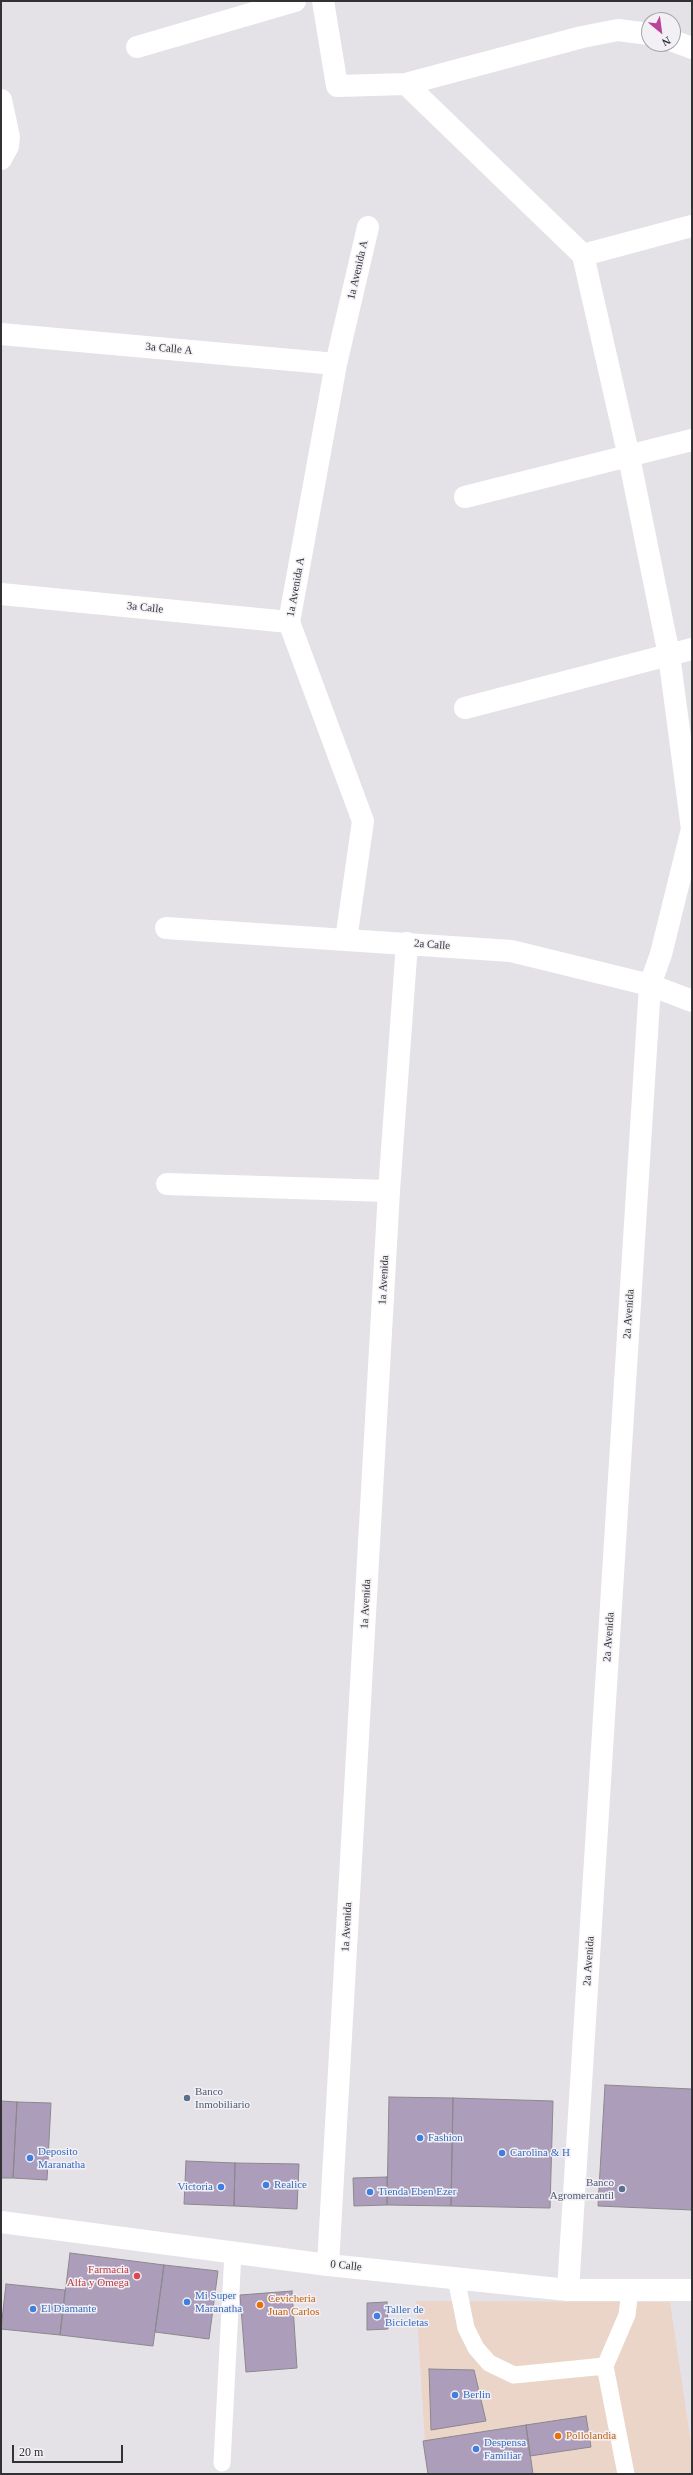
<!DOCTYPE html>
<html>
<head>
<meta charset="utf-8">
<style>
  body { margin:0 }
  #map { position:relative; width:693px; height:2475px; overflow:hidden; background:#e5e2e7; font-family:Georgia,serif }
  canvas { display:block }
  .frame { position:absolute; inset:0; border:2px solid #323133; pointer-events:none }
  .north { position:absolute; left:641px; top:12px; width:40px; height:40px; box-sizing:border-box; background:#f2f0f5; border:1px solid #a5a4a7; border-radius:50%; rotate:151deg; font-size:11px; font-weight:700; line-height:16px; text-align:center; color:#323133 }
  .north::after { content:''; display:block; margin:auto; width:14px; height:18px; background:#bb449a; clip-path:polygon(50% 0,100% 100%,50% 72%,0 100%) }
  .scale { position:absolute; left:12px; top:2445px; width:111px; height:18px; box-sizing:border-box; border:2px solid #323133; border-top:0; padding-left:5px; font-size:12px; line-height:14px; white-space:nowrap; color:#323133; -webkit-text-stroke:3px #f2f0f5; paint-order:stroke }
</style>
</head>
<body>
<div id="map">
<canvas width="693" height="2475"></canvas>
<div class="frame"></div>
<div class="north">N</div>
<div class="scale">20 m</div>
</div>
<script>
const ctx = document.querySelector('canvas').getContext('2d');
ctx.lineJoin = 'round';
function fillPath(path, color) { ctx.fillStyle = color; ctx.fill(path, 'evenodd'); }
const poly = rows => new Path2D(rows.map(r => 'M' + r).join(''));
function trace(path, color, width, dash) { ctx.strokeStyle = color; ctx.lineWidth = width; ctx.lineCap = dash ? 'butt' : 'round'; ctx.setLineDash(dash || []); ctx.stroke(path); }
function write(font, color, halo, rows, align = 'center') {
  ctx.font = font + ' Georgia,serif'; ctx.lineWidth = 3; ctx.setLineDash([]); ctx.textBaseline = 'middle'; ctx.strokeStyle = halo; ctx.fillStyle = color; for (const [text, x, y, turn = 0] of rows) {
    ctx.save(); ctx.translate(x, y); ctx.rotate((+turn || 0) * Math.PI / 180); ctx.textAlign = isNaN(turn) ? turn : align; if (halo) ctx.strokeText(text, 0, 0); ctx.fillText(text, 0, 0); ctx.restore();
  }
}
const commercial = poly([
  [416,2301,670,2302,692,2450,692,2474,427,2474]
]);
const building = poly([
  [605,2085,692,2089,692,2210,598,2206,605,2085],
  [389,2097,453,2098,451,2206,387,2205,389,2097],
  [453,2098,553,2101,550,2208,451,2206,453,2098],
  [1,2101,17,2102,13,2178,1,2178,1,2101],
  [17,2102,51,2103,47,2180,13,2178,17,2102],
  [186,2161,235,2163,234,2206,184,2204,186,2161],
  [235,2163,299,2164,297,2209,234,2206,235,2163],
  [387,2177,387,2205,354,2206,353,2178,387,2177],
  [70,2253,164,2265,153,2346,60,2335,70,2253],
  [164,2265,218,2271,209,2339,155,2332,164,2265],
  [6,2284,65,2290,60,2335,1,2329,6,2284],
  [292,2291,297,2368,246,2372,240,2295,292,2291],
  [387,2302,388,2329,367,2330,367,2303,387,2302],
  [429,2369,474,2370,486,2421,431,2430,429,2369],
  [586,2416,591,2447,530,2456,526,2425,586,2416],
  [526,2425,533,2474,428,2474,423,2441,526,2425]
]);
const lane = poly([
  [456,2278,466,2328,476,2348,489,2363,514,2375,605,2366,627,2315,630,2290],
  [605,2366,626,2474],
  [222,2463,233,2252]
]);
const street = poly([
  [323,1,337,86,406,84,583,255,629,457,669,655,692,829,661,954,650,985,568,2290],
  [673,41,692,48],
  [137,47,295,1],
  [406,84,582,37,618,30,649,34],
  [1,100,9,137,8,146,1,159],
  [583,255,692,226],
  [1,334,336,364],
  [465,497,692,440],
  [1,594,289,622],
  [465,708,692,649],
  [166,928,511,951,650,985,692,1001],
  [346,940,363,821,289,622,336,364,368,227],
  [167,1184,389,1191],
  [328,2265,389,1191,407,943]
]);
const primary = poly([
  [1,2222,328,2265,568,2290,692,2290]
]);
const markers = [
  [187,2098,4,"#5c6f8a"],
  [420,2138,4,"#3f7fe0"],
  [502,2153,4,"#3f7fe0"],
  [30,2158,4,"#3f7fe0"],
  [266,2185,4,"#3f7fe0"],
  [221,2187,4,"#3f7fe0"],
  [622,2189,4,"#5c6f8a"],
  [370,2192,4,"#3f7fe0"],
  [137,2276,4,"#e0444e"],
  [187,2302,4,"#3f7fe0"],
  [260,2305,4,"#e8710a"],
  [33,2309,4,"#3f7fe0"],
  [377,2316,4,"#3f7fe0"],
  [455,2395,4,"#3f7fe0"],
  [558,2436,4,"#e8710a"],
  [476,2449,4,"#3f7fe0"]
];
const streetNames = [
  ["1a Avenida A",358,270,-77],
  ["3a Calle A",169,349,5],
  ["1a Avenida A",296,587,-80],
  ["3a Calle",145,608,6],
  ["2a Calle",432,945,4],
  ["1a Avenida",384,1280,-87],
  ["2a Avenida",629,1314,-86],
  ["1a Avenida",366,1604,-87],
  ["2a Avenida",609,1637,-86],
  ["1a Avenida",347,1927,-87],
  ["2a Avenida",589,1961,-86],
  ["0 Calle",346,2266,6]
];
const serviceNames = [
  ["Banco",195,2092],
  ["Inmobiliario",195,2105],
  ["Banco",614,2183,"right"],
  ["Agromercantil",614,2196,"right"]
];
const shopNames = [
  ["Fashion",428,2138],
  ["Deposito",38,2152],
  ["Maranatha",38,2165],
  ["Carolina & H",510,2153],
  ["Realice",274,2185],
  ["Victoria",213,2187,"right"],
  ["Tienda Eben Ezer",378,2192],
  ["Mi Super",195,2296],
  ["Maranatha",195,2309],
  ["El Diamante",41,2309],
  ["Taller de",385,2310],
  ["Bicicletas",385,2323],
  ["Berlin",463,2395],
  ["Despensa",484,2443],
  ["Familiar",484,2456]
];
const healthNames = [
  ["Farmacia",129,2270],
  ["Alfa y Omega",129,2283]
];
const foodNames = [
  ["Cevicheria",268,2299],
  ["Juan Carlos",268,2312],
  ["Pollolandia",566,2436]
];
fillPath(commercial, '#ebd5c8');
fillPath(building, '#ac9eba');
trace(building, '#8b888d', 1);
trace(lane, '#fff', 17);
trace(street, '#fff', 22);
trace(primary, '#fff', 22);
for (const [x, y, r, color] of markers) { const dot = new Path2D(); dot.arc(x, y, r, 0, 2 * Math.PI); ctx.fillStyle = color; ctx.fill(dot); trace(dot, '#f2f0f5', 1.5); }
write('11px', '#323133', '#f2f0f5', streetNames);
write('11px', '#4e5e75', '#f2f0f5', serviceNames, 'left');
write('11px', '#366cbe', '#f2f0f5', shopNames, 'left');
write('11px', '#be3a42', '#f2f0f5', healthNames, 'right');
write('11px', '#c56008', '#f2f0f5', foodNames, 'left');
</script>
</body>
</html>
